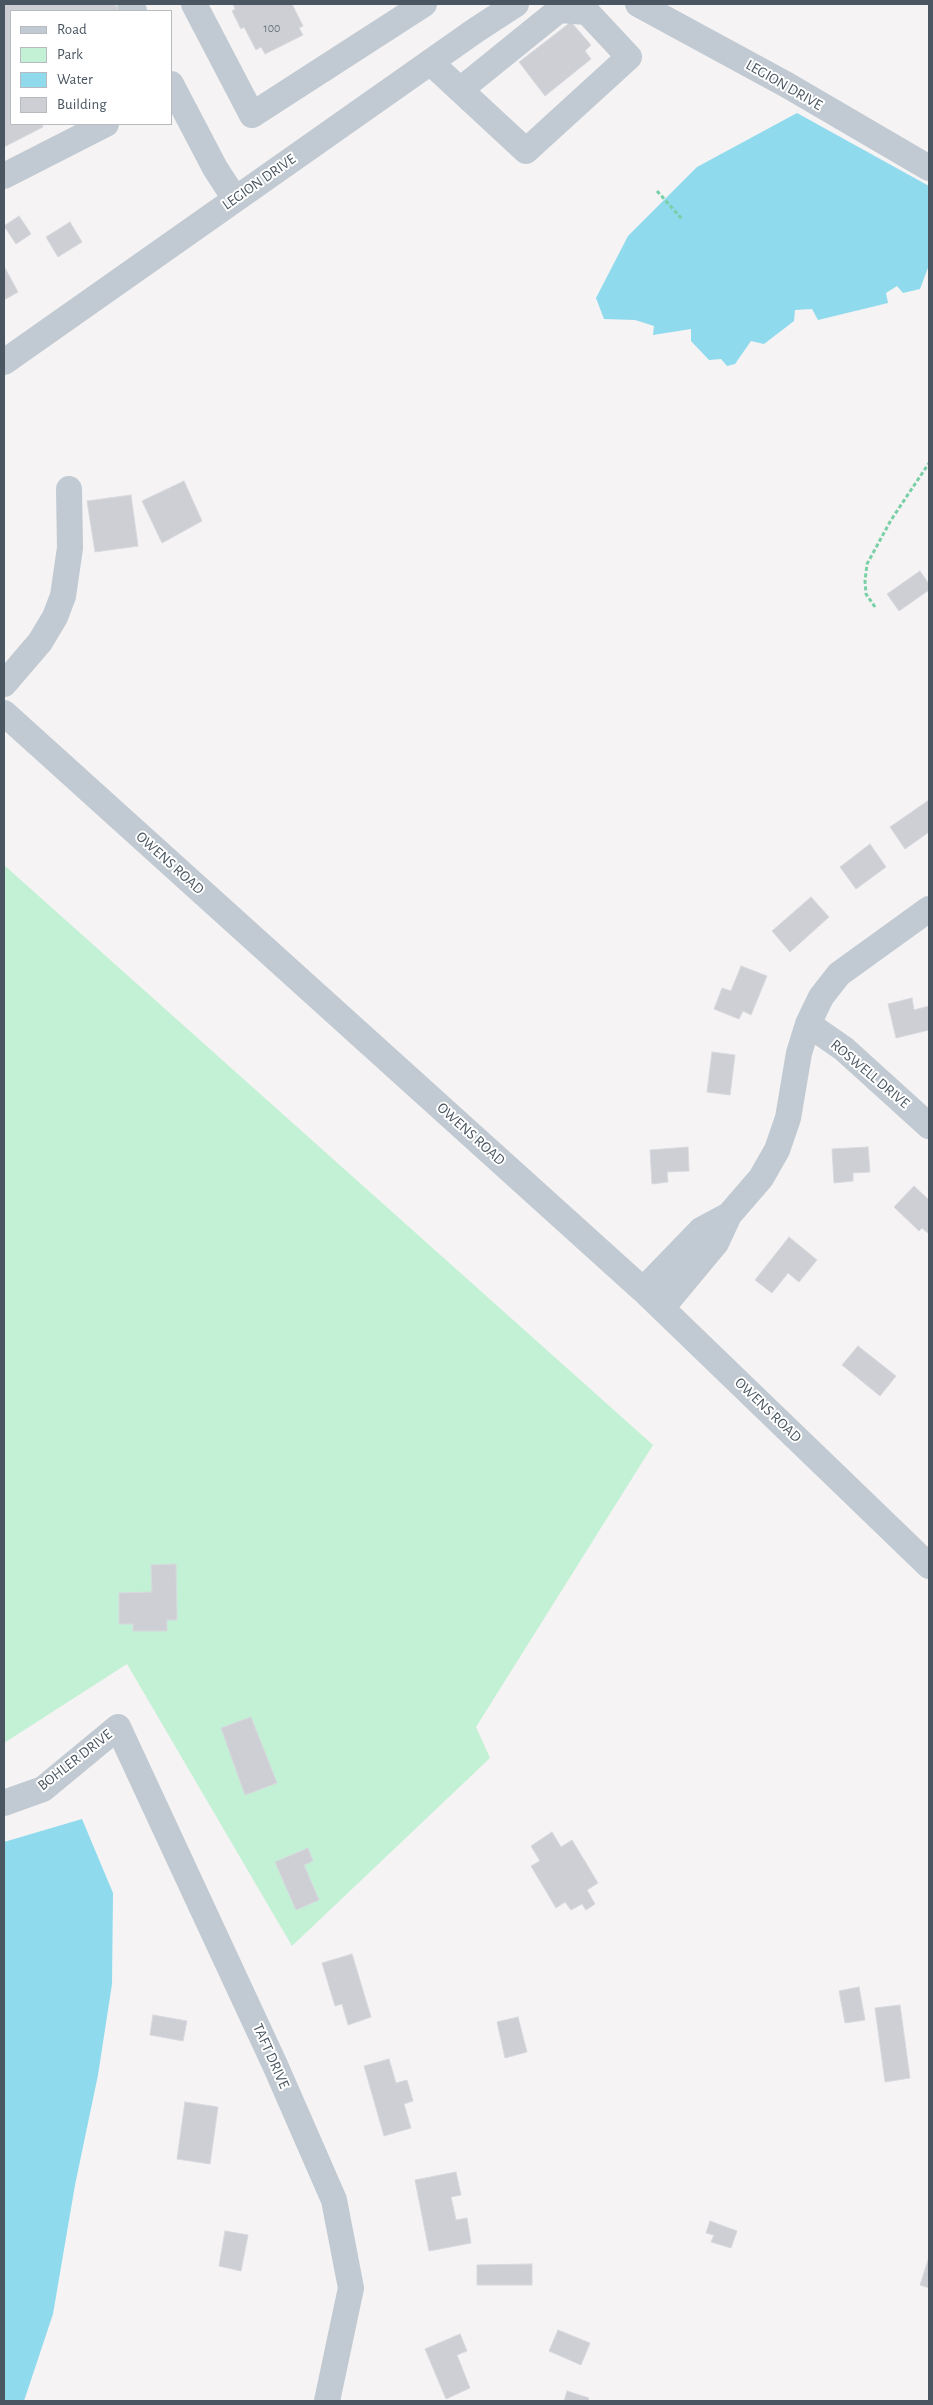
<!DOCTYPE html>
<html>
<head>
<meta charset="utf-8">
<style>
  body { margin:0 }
  #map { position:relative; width:933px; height:2405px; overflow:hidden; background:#f5f3f3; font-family:"Alegreya Sans",sans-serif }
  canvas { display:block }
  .frame { position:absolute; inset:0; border:5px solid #4a5661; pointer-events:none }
  .legend { position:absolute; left:10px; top:10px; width:162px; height:115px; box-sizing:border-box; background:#fff; border:1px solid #b7bbc0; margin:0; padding:6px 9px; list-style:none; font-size:15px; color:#4a5661 }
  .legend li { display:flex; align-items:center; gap:10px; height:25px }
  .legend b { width:25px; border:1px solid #b7bbc0 }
</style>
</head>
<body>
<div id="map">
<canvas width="933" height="2405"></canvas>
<div class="frame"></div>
<ul class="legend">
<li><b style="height:6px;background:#c1cad2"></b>Road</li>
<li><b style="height:14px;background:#c3f1d5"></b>Park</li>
<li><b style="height:14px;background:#90daee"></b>Water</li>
<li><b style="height:14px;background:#cdcfd5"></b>Building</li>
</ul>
</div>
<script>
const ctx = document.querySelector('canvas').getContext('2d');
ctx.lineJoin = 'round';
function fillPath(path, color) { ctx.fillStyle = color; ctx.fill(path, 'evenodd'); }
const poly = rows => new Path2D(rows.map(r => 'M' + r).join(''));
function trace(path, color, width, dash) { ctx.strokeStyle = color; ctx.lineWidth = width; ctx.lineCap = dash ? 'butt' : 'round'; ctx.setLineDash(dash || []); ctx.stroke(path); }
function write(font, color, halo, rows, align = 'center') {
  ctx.font = font + ' "Alegreya Sans",sans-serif'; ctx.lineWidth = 4; ctx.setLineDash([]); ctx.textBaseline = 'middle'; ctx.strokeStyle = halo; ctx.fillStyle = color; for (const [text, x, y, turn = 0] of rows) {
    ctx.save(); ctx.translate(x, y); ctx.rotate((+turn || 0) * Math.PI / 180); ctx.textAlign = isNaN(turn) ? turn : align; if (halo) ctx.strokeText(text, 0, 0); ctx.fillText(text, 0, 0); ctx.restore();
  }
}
const green = poly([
  [4,865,653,1445,476,1727,490,1758,292,1946,127,1664,4,1743]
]);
const water = poly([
  [797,113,929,186,929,265,920,289,903,293,897,286,886,293,888,303,818,320,812,309,795,310,794,321,764,344,751,341,735,364,727,366,721,359,709,360,691,341,691,329,653,335,654,326,635,320,604,319,596,298,628,236,697,167],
  [82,1819,113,1893,112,1984,98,2075,75,2185,53,2314,24,2401,4,2401,4,1842]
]);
const building = poly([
  [4,4,115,4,119,11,11,11,11,124,42,124,43,127,4,147,4,4],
  [233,4,292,4,303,26,299,28,303,35,265,54,261,47,256,50,244,27,241,29,232,11,235,9,233,4],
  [571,22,591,45,585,51,591,59,545,96,519,62,571,22],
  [19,216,31,234,16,244,4,226,19,216],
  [70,222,82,242,58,257,46,237,70,222],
  [5,268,18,292,4,300,4,269,5,268],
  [184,481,202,521,162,543,142,501,184,481],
  [131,495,138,546,95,552,87,501,131,495],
  [920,571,929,584,929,590,899,611,887,594,920,571],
  [929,800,929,832,905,849,890,827,929,800],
  [870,844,886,867,856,889,840,867,870,844],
  [811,897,829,917,790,952,772,931,811,897],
  [741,966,767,976,751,1015,743,1011,739,1019,714,1009,722,988,731,991,741,966],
  [912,998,914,1010,929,1006,929,1030,896,1038,888,1004,912,998],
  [712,1052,735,1055,730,1095,707,1092,712,1052],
  [688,1147,689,1171,667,1172,668,1182,652,1184,650,1150,688,1147],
  [868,1147,870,1172,853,1173,853,1181,834,1183,832,1149,868,1147],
  [914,1186,929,1200,929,1234,922,1228,919,1231,894,1207,914,1186],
  [789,1237,817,1260,799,1282,788,1273,772,1293,755,1280,789,1237],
  [858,1346,896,1376,880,1396,842,1365,858,1346],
  [176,1564,177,1620,167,1620,167,1631,133,1631,133,1624,119,1624,119,1593,152,1592,151,1565,176,1564],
  [251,1717,277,1783,245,1795,221,1728,251,1717],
  [552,1832,561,1847,572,1840,598,1883,587,1890,595,1904,586,1910,582,1904,571,1910,565,1902,556,1908,531,1866,540,1861,531,1846,552,1832],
  [308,1848,313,1861,304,1865,319,1900,296,1910,275,1862,308,1848],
  [352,1954,371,2017,348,2025,342,2004,335,2006,322,1963,352,1954],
  [859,1987,865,2020,845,2023,839,1991,859,1987],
  [900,2005,910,2078,885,2082,875,2008,900,2005],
  [153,2015,187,2021,183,2041,150,2035,153,2015],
  [518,2017,527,2052,505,2058,497,2022,518,2017],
  [389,2059,396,2083,407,2080,413,2101,404,2104,411,2128,384,2136,364,2066,389,2059],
  [185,2102,218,2107,210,2164,177,2159,185,2102],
  [456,2172,461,2195,451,2197,456,2220,467,2218,471,2243,429,2251,415,2180,456,2172],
  [710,2221,737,2231,731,2248,711,2242,714,2235,706,2233,710,2221],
  [225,2231,248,2235,241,2271,219,2266,225,2231],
  [929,2257,929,2288,920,2285,929,2257],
  [532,2264,532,2285,477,2285,477,2265,532,2264],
  [558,2330,590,2343,581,2365,549,2351,558,2330],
  [460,2334,467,2351,457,2355,470,2388,446,2399,425,2349,460,2334],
  [567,2391,589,2398,588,2401,564,2401,567,2391]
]);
const path = poly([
  [657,191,682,219],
  [875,607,866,594,865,581,867,564,891,520,929,463]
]);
const minor = poly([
  [130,4,134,11],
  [194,4,252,115,424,4],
  [638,4,787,85,929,168],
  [430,62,526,151,629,57,587,12,559,10,460,90],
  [171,84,215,168,235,199],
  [4,176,106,124],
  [4,362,476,30,516,4],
  [4,684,40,642,55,617,63,596,70,548,69,489],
  [4,713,643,1290,929,1566],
  [808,1024,844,1049,929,1126],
  [643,1290,701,1230,729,1215],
  [662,1308,716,1243,729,1215,761,1178,777,1150,788,1118,799,1053,808,1024,821,997,839,974,929,909],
  [4,1803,43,1789,118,1727,275,2065,334,2200,351,2288,327,2401]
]);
const numberNames = [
  ["100",272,28]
];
const streetNames = [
  ["LEGION DRIVE",784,85,30],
  ["LEGION DRIVE",259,182,-35],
  ["OWENS ROAD",170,863,42],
  ["ROSWELL DRIVE",870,1074,40],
  ["OWENS ROAD",471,1134,42],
  ["OWENS ROAD",768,1410,44],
  ["BOHLER DRIVE",75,1760,-38],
  ["TAFT DRIVE",271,2056,66]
];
fillPath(green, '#c3f1d5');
fillPath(water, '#90daee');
fillPath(building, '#cdcfd5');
trace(building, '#d7d9de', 1);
trace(path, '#7ad0a6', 3, [4, 2.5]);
trace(minor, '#c1cad2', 26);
write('12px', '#6b747e', null, numberNames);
write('15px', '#4a5661', '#fff', streetNames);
</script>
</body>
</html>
